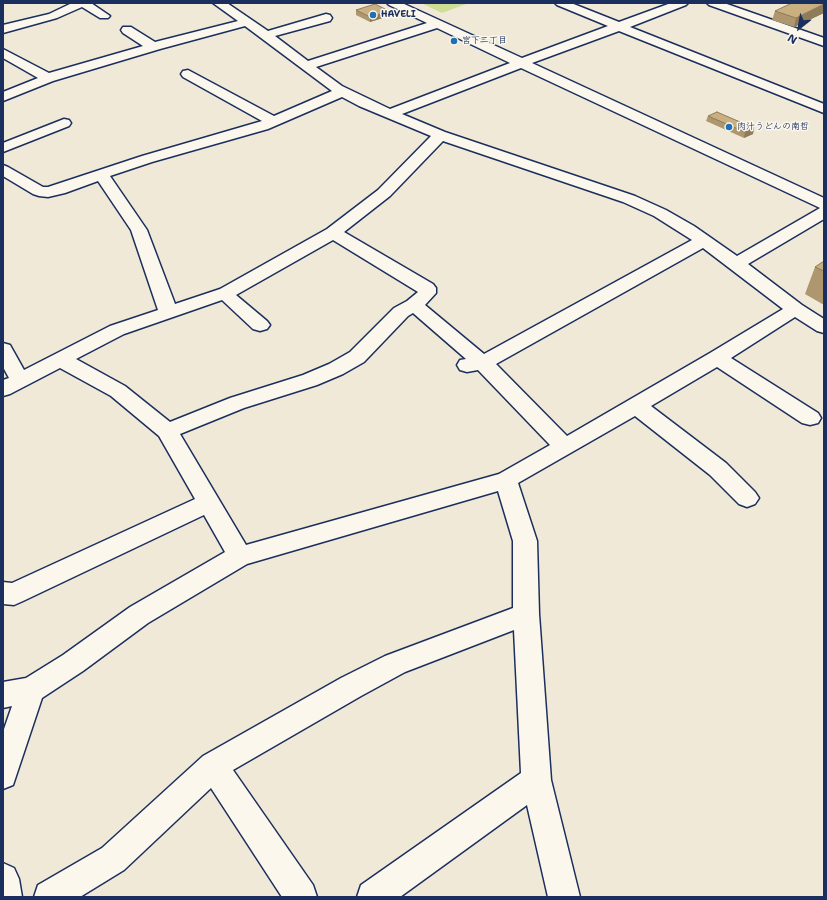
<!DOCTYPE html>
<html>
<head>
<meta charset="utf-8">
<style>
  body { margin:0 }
  #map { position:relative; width:827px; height:900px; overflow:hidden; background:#f1e9d7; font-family:"Shantell Sans",sans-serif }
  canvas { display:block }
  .frame { position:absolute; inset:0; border:4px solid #1b2f5e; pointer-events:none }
  .north { position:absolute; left:779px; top:8px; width:40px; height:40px; -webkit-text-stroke:3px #fbf7ec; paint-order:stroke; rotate:211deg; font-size:11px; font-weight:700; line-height:16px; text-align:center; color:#1b2f5e }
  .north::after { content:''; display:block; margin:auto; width:14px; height:18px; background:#1b2f5e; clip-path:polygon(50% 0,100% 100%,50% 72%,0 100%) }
</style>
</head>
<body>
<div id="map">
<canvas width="827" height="900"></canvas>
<div class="frame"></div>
<div class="north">N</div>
</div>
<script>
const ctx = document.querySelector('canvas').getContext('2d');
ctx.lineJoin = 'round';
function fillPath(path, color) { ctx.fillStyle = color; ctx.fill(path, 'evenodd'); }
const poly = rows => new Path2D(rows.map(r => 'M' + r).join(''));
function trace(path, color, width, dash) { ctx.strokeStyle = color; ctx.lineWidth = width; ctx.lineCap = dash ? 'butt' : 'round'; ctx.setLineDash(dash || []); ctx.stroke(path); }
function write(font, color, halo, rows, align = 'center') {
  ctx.font = font + ' "Shantell Sans","Klee One",sans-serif'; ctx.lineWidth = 3; ctx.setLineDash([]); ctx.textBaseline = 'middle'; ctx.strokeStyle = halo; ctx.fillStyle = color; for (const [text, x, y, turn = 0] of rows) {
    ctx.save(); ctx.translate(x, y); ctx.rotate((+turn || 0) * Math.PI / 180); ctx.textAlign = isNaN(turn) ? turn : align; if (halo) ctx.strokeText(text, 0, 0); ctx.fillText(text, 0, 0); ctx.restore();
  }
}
const green = poly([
  [421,3,469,3,442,13]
]);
const minor = poly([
  [72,3,91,3,110,16,108,18,100,18,82,7,57,18,3,33,3,25,49,14,72,3],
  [213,3,227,3,268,31,326,14,330,15,332,18,330,21,275,36,308,61,427,23,389,5,387,3,402,3,522,58,608,26,557,5,555,3,571,3,619,22,671,3,688,3,686,5,630,27,824,104,824,113,619,31,532,63,824,198,824,219,748,264,802,305,824,319,824,333,817,331,795,317,731,358,818,413,821,418,818,423,810,425,802,423,717,367,651,406,726,463,755,492,759,498,755,504,747,507,739,504,710,475,635,416,518,483,537,541,539,614,551,780,580,897,548,897,527,805,400,897,357,897,361,885,521,773,514,630,405,672,361,696,233,770,313,885,317,897,282,897,211,788,124,870,80,897,34,897,38,885,102,848,203,756,341,678,385,656,513,608,513,541,498,491,247,564,148,623,83,671,42,698,13,785,3,789,3,732,12,706,3,708,3,682,26,678,63,655,130,607,225,552,204,515,23,601,14,605,3,604,3,582,12,583,195,499,159,436,111,396,60,368,10,394,3,396,3,380,9,378,3,367,3,343,10,345,24,370,110,326,158,310,131,230,98,181,65,193,48,197,39,196,33,194,3,176,3,165,8,167,43,187,48,187,142,156,262,121,183,77,181,74,183,71,188,70,274,116,332,91,245,26,160,49,53,81,3,101,3,92,38,78,3,58,3,49,49,73,143,46,123,33,121,30,123,27,131,27,155,42,238,21,213,3],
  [437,28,510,63,390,109,342,86,316,67,437,28],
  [521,68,818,207,820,208,737,256,694,226,666,210,635,196,445,132,402,114,521,68],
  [342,97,359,106,431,136,378,190,327,229,220,289,175,304,147,230,110,176,152,162,268,129,342,97],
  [443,141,623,202,654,216,692,240,484,354,425,305,436,293,436,288,433,284,344,232,390,196,443,141],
  [333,240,418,292,407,301,394,308,350,352,329,364,303,375,230,398,170,422,125,386,76,359,124,334,222,300,253,329,260,331,267,329,270,325,267,321,236,295,333,240],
  [703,248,783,309,710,353,567,436,496,364,703,248],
  [413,313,466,359,460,360,457,365,460,370,467,372,478,370,550,445,499,474,246,545,180,434,244,408,317,385,343,374,364,362,408,316,413,313],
  [707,3,724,3,824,38,824,46,709,5,707,3],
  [64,119,69,120,71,123,69,126,3,152,3,143,64,119],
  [3,863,14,868,19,879,22,897,3,897,3,863]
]);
const wall = poly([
  [824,3,824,13,794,27,772,20,775,11],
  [356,10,389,11,389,16,370,22,356,15],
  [708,116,754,128,753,134,744,138,706,121],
  [824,261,824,305,805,294,815,267]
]);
const shadedWall = poly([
  [824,4,824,13,794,27,796,18],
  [389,11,389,16,370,22,370,17],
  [754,128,753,134,744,138,745,132]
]);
const building = poly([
  [792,3,824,3,824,4,796,18,775,11,792,3],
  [375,4,389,11,370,17,356,10,375,4],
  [717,112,754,128,745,132,708,116,717,112],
  [824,261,824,271,815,267,824,261]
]);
const markers = [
  [373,15,4,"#1f6fb2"],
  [454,41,4,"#1f6fb2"],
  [729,127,4,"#1f6fb2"]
];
const farPoinames = [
  ["HAVELI",381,15],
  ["宮下二丁目",462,41],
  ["肉汁うどんの南哲",737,127]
];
fillPath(green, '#cedf93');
trace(minor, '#1b2f5e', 3);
fillPath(minor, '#fbf7ec');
fillPath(wall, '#ae976f');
fillPath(shadedWall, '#8d7b5a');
fillPath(building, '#cab081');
trace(building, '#8d7b5a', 1);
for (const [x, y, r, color] of markers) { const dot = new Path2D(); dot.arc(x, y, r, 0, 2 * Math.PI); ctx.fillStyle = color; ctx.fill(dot); trace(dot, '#fbf7ec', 1.5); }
write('bold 9px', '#1b2f5e', '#fbf7ec', farPoinames, 'left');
</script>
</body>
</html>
